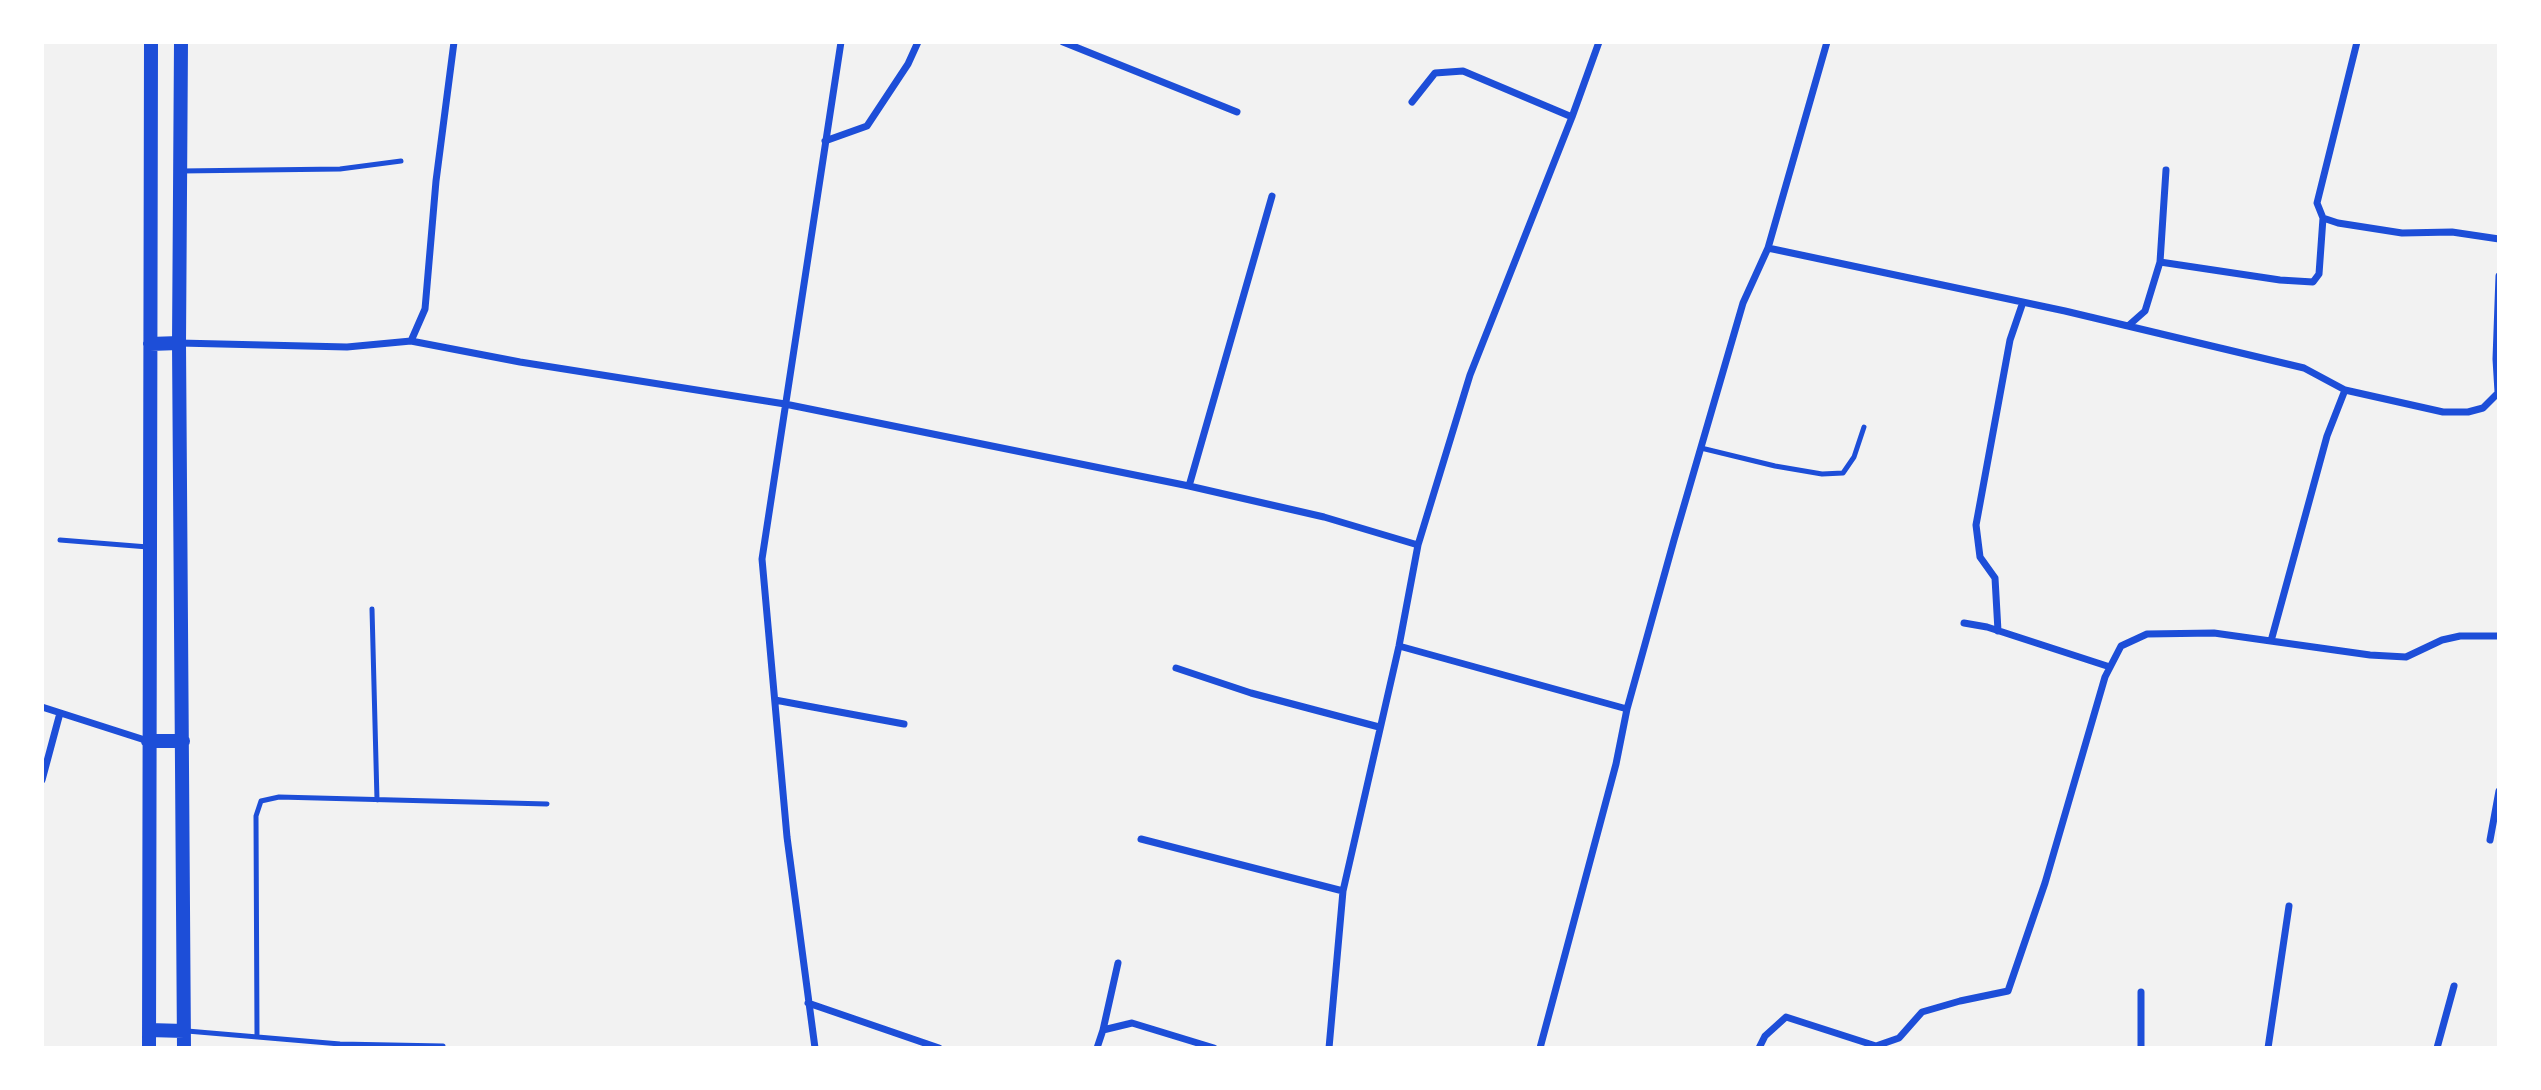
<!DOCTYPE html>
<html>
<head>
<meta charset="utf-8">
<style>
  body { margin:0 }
  #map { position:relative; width:2541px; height:1090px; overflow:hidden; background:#f2f2f2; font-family:"Noto Sans",sans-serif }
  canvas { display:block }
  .frame { position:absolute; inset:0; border:44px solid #fff; pointer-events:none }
</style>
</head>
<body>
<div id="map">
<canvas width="2541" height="1090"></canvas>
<div class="frame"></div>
</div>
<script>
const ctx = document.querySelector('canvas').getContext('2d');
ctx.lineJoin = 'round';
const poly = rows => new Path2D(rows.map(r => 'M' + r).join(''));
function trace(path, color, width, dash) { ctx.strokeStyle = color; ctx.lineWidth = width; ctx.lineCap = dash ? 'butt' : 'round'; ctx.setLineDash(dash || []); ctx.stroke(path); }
const service = poly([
  [181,171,340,169,401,161],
  [1701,448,1775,466,1822,474,1843,473,1854,457,1864,427],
  [60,540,148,547],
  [372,609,377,800],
  [187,1031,340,1044,443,1046],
  [257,1037,256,816,261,801,279,797,547,804]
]);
const minor = poly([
  [1063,42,1237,112],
  [2357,42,2317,203,2323,218,2338,223,2402,233,2452,232,2499,239],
  [1412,102,1435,73,1463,71,1572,117],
  [825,141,867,126,908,64,918,42],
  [1768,248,2065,311,2304,368,2345,390],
  [2160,262,2280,280,2313,282,2319,274,2323,218],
  [2128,326,2145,311,2160,262,2166,170],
  [411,341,425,309,436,181,454,42],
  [179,343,347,347,411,341,520,362,785,404,1189,486,1324,517,1418,545],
  [2498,392,2496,359,2499,276],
  [1189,486,1272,196],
  [1964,623,1987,627,2110,667],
  [1998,631,1995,578,1980,557,1976,525,2010,340,2023,302],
  [2271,641,2327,436,2345,390,2443,412,2468,412,2483,408,2499,392],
  [1399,646,1627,709],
  [1176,668,1251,693,1379,727],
  [775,700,904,724],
  [42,707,148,741],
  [42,780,60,713],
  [1141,839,1343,891],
  [2490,840,2499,791],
  [808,1003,939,1048],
  [1103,1030,1118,963],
  [815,1048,787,837,762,559,841,42],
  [1097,1048,1103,1030,1132,1023,1214,1048],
  [1329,1048,1343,891,1399,646,1418,545,1470,375,1572,117,1599,42],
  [1540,1048,1616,764,1627,709,1674,540,1743,303,1768,248,1827,42],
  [1759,1048,1765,1036,1786,1017,1876,1046,1899,1038,1922,1012,1960,1001,2008,991,2045,883,2105,677,2121,646,2147,634,2214,633,2370,655,2406,657,2442,640,2460,636,2499,636],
  [2141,1048,2141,992],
  [2268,1048,2289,906],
  [2437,1048,2454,986]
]);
const secondary = poly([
  [181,42,179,343,184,1048],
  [150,344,179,343],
  [148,741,183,741],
  [149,1030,184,1031],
  [149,1048,151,42]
]);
trace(service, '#1d4ed8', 5);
trace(minor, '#1d4ed8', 7);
trace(secondary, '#1d4ed8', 14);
</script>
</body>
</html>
